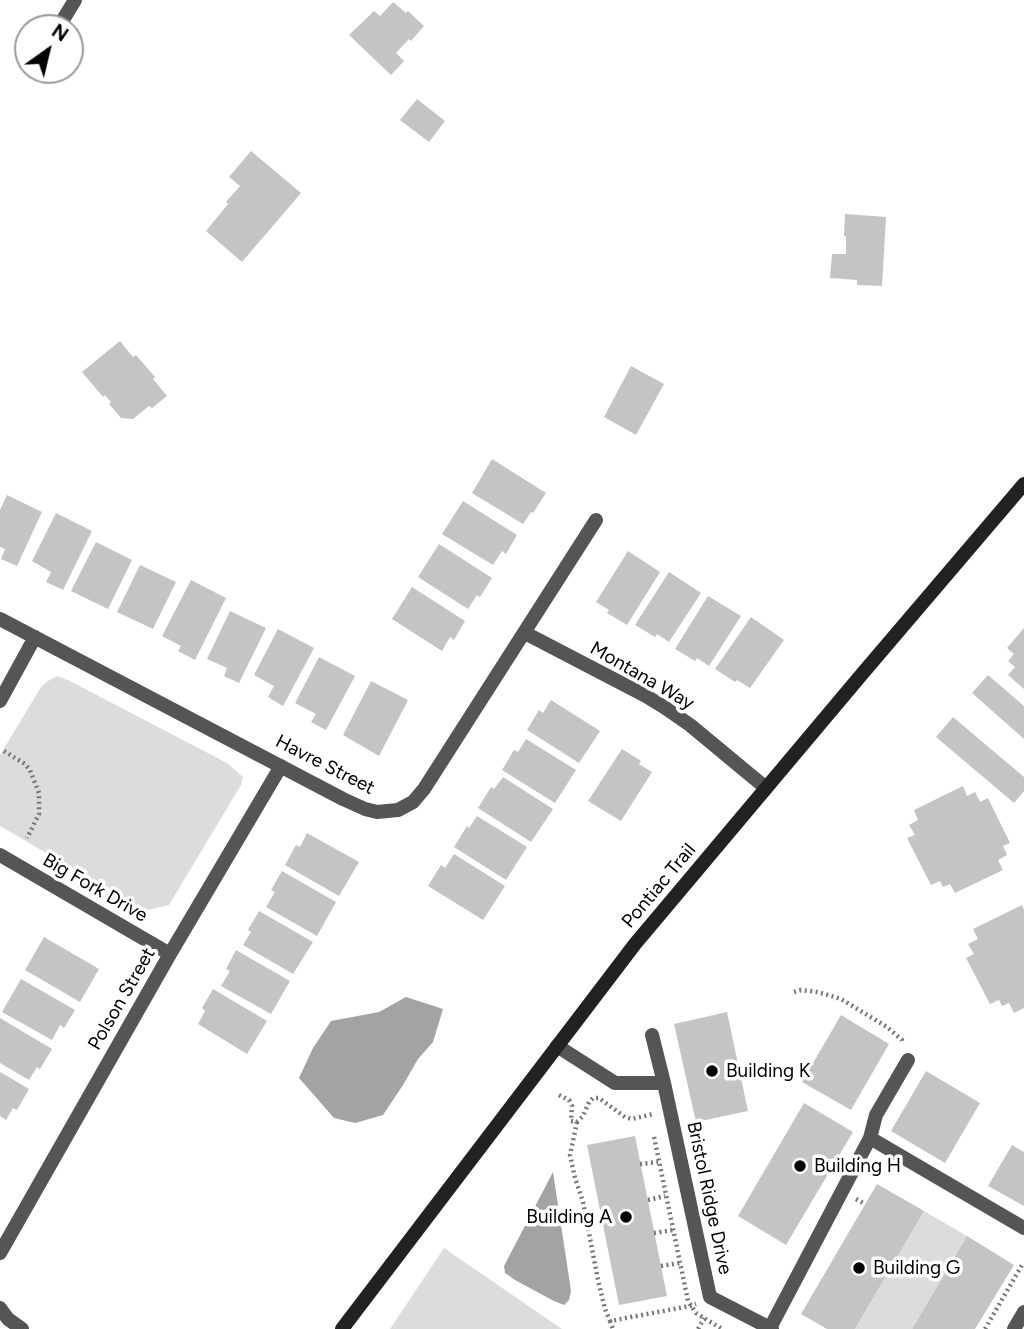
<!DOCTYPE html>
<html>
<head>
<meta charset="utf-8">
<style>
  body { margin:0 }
  #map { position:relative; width:1024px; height:1329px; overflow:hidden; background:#fff; font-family:Figtree,sans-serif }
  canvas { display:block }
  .north { position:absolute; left:14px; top:14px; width:70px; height:70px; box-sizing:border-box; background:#fff; border:2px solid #999; border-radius:50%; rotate:34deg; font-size:19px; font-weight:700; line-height:28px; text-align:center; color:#000 }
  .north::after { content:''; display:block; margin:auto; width:24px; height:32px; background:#000; clip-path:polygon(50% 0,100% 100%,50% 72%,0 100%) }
</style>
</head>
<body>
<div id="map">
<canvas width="1024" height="1329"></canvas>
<div class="north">N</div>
</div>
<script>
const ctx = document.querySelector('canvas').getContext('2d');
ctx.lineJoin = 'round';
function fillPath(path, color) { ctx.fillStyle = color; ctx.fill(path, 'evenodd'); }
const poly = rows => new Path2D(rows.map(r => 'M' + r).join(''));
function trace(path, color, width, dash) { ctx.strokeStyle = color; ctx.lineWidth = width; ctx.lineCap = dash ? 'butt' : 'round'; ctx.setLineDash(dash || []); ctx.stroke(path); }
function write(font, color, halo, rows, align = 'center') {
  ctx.font = font + ' Figtree,sans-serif'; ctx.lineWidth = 7; ctx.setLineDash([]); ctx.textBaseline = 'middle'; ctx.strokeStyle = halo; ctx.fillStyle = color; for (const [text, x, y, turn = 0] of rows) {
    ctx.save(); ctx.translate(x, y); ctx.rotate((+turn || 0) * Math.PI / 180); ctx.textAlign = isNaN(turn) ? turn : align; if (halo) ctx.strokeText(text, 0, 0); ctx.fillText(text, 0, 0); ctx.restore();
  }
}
const green = poly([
  [57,676,68,680,227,763,243,777,241,785,169,905,148,910,139,907,0,826,0,755,41,687,48,681],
  [924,1211,967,1236,912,1329,855,1329],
  [444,1248,562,1329,390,1329]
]);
const water = poly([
  [406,997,443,1009,433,1042,418,1059,403,1085,383,1115,355,1123,334,1118,299,1078,313,1048,331,1021,379,1012],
  [553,1172,571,1291,569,1300,564,1305,554,1301,515,1280,505,1273,504,1266]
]);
const building = poly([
  [393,2,406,13,408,11,424,26,411,41,409,39,396,53,404,61,391,75,349,35,374,11,380,16],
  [417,99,445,121,429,142,400,120],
  [251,151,301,193,242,262,206,231,228,204,226,202,240,186,229,177],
  [845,214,886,217,882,286,857,285,857,280,830,278,832,254,846,254,846,236,844,236],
  [120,341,133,357,136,355,155,377,153,379,167,396,152,408,149,406,133,419,121,418,109,404,111,402,105,395,103,397,82,372],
  [631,366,664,384,636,435,604,417],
  [492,459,546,493,533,513,531,512,523,524,472,493],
  [7,495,42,512,17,566,1,559,5,549,0,547,0,510],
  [463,501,517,535,506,554,502,551,493,565,442,534],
  [56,513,92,531,63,590,46,582,51,572,32,561],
  [96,542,132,560,108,609,71,591],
  [439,544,492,578,480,597,477,595,468,609,418,577],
  [628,551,660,572,627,625,607,613,609,610,596,602],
  [140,565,176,582,153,629,117,612],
  [669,572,701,593,669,642,657,634,655,637,635,625],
  [191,580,226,598,195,660,178,651,181,646,162,636],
  [412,587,465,621,454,640,450,637,442,651,392,619],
  [708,596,741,616,709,666,697,658,695,661,675,649],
  [230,611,266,628,239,683,224,676,227,668,207,659],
  [751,617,784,640,750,688,737,680,735,682,715,669],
  [1024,628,1024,689,1008,675,1015,667,1008,661,1014,654,1007,648],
  [278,629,314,648,283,706,268,697,274,686,254,675],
  [319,657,355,676,326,730,311,722,316,714,295,703],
  [988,675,1024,706,1024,739,972,693],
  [371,681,408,700,379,756,343,735],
  [551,700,600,731,579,763,527,730,539,710,543,713],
  [953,717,1024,777,1024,791,1014,803,936,737],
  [526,739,576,770,555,803,502,770,514,750,518,752],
  [622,749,641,761,639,764,652,772,621,821,588,801],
  [503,777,553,809,531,842,478,808,491,787,494,789],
  [963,786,967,796,975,792,980,802,988,798,1010,843,1003,846,1007,855,998,860,1003,870,955,893,950,884,943,887,940,881,931,885,907,838,915,835,909,825,918,820,914,810],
  [477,816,527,847,506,880,454,847,467,826,469,828],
  [307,833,359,862,339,896,285,865,296,845,300,847],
  [454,854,505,886,483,920,428,886,441,865,445,868],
  [282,871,336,902,317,936,266,907,275,892,271,890],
  [1022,905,1024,910,1024,1008,1014,1013,1009,1003,1002,1006,999,1000,990,1004,966,958,974,954,968,944,978,939,973,929],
  [259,911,313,942,293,974,243,945,251,932,248,930],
  [44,937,99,969,80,1002,25,970],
  [236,950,290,981,271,1014,221,986,230,971,226,969],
  [21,979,75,1010,64,1028,60,1025,52,1040,2,1012],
  [213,989,267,1021,247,1054,198,1024,205,1011,202,1008],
  [727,1012,748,1111,696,1122,674,1024],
  [841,1015,889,1044,851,1110,802,1082],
  [0,1018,52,1049,40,1069,37,1067,29,1080,0,1063],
  [926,1071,980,1103,945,1163,891,1131],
  [0,1072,29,1089,17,1110,13,1108,6,1120,0,1116],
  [804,1103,853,1132,786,1245,738,1216],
  [635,1136,667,1296,619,1305,587,1145],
  [1012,1145,1024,1152,1024,1206,988,1186],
  [877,1184,924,1211,855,1329,827,1329,801,1314],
  [967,1236,1014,1265,975,1329,912,1329]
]);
const path = poly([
  [4,751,25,764,30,770,39,793,39,814,27,838],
  [794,992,801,990,818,992,841,999,887,1027,902,1040,902,1044],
  [559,1095,569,1100,572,1106,571,1121,577,1122,583,1116,589,1102,593,1098,599,1098,625,1117,632,1119,653,1114],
  [577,1122,570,1155,575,1178,583,1202,598,1280,605,1309,610,1321,690,1306,696,1304],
  [654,1137,688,1301,696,1313,722,1329],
  [640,1164,658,1162],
  [856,1199,865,1204],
  [648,1200,665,1196],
  [654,1233,673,1230],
  [661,1266,680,1263],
  [610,1321,613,1329],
  [698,1329,704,1318],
  [985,1329,1022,1265]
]);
const minor = poly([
  [58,28,75,0],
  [0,619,343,799,365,809,377,812,398,810,413,802,424,789,596,520],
  [525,633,646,696,664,707,690,725,766,788],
  [0,701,35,637],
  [0,855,170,954],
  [652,1035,664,1083],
  [557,1046,615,1083,664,1083,710,1297,772,1329],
  [870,1138,1024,1228],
  [0,1253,170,954,281,766],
  [0,1308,8,1319,22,1329],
  [770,1328,870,1138,876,1115,908,1060],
  [1014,1329,1024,1312]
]);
const secondary = poly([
  [342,1329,635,944,862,674,1024,484]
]);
const markers = [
  [712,1071,7,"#000"],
  [800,1166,7,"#000"],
  [626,1217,7,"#000"],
  [859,1268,7,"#000"]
];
const streetNames = [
  ["Montana Way",642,676,30],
  ["Havre Street",325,765,27],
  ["Pontiac Trail",659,886,-50],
  ["Big Fork Drive",95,888,30],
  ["Polson Street",122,999,-60],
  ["Bristol Ridge Drive",709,1198,78]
];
const poiNames = [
  ["Building K",726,1071],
  ["Building H",814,1166],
  ["Building A",612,1217,"right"],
  ["Building G",873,1268]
];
fillPath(green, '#dcdcdc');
fillPath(water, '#a3a3a3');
fillPath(building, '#c4c4c4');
trace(path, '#777', 4.5, [2, 3.5]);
trace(minor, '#555', 14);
trace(secondary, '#222', 14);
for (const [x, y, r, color] of markers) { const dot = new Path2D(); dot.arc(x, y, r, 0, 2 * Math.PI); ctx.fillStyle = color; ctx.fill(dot); trace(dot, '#fff', 2.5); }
write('19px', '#000', '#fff', streetNames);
write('19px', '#000', '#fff', poiNames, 'left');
</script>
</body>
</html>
